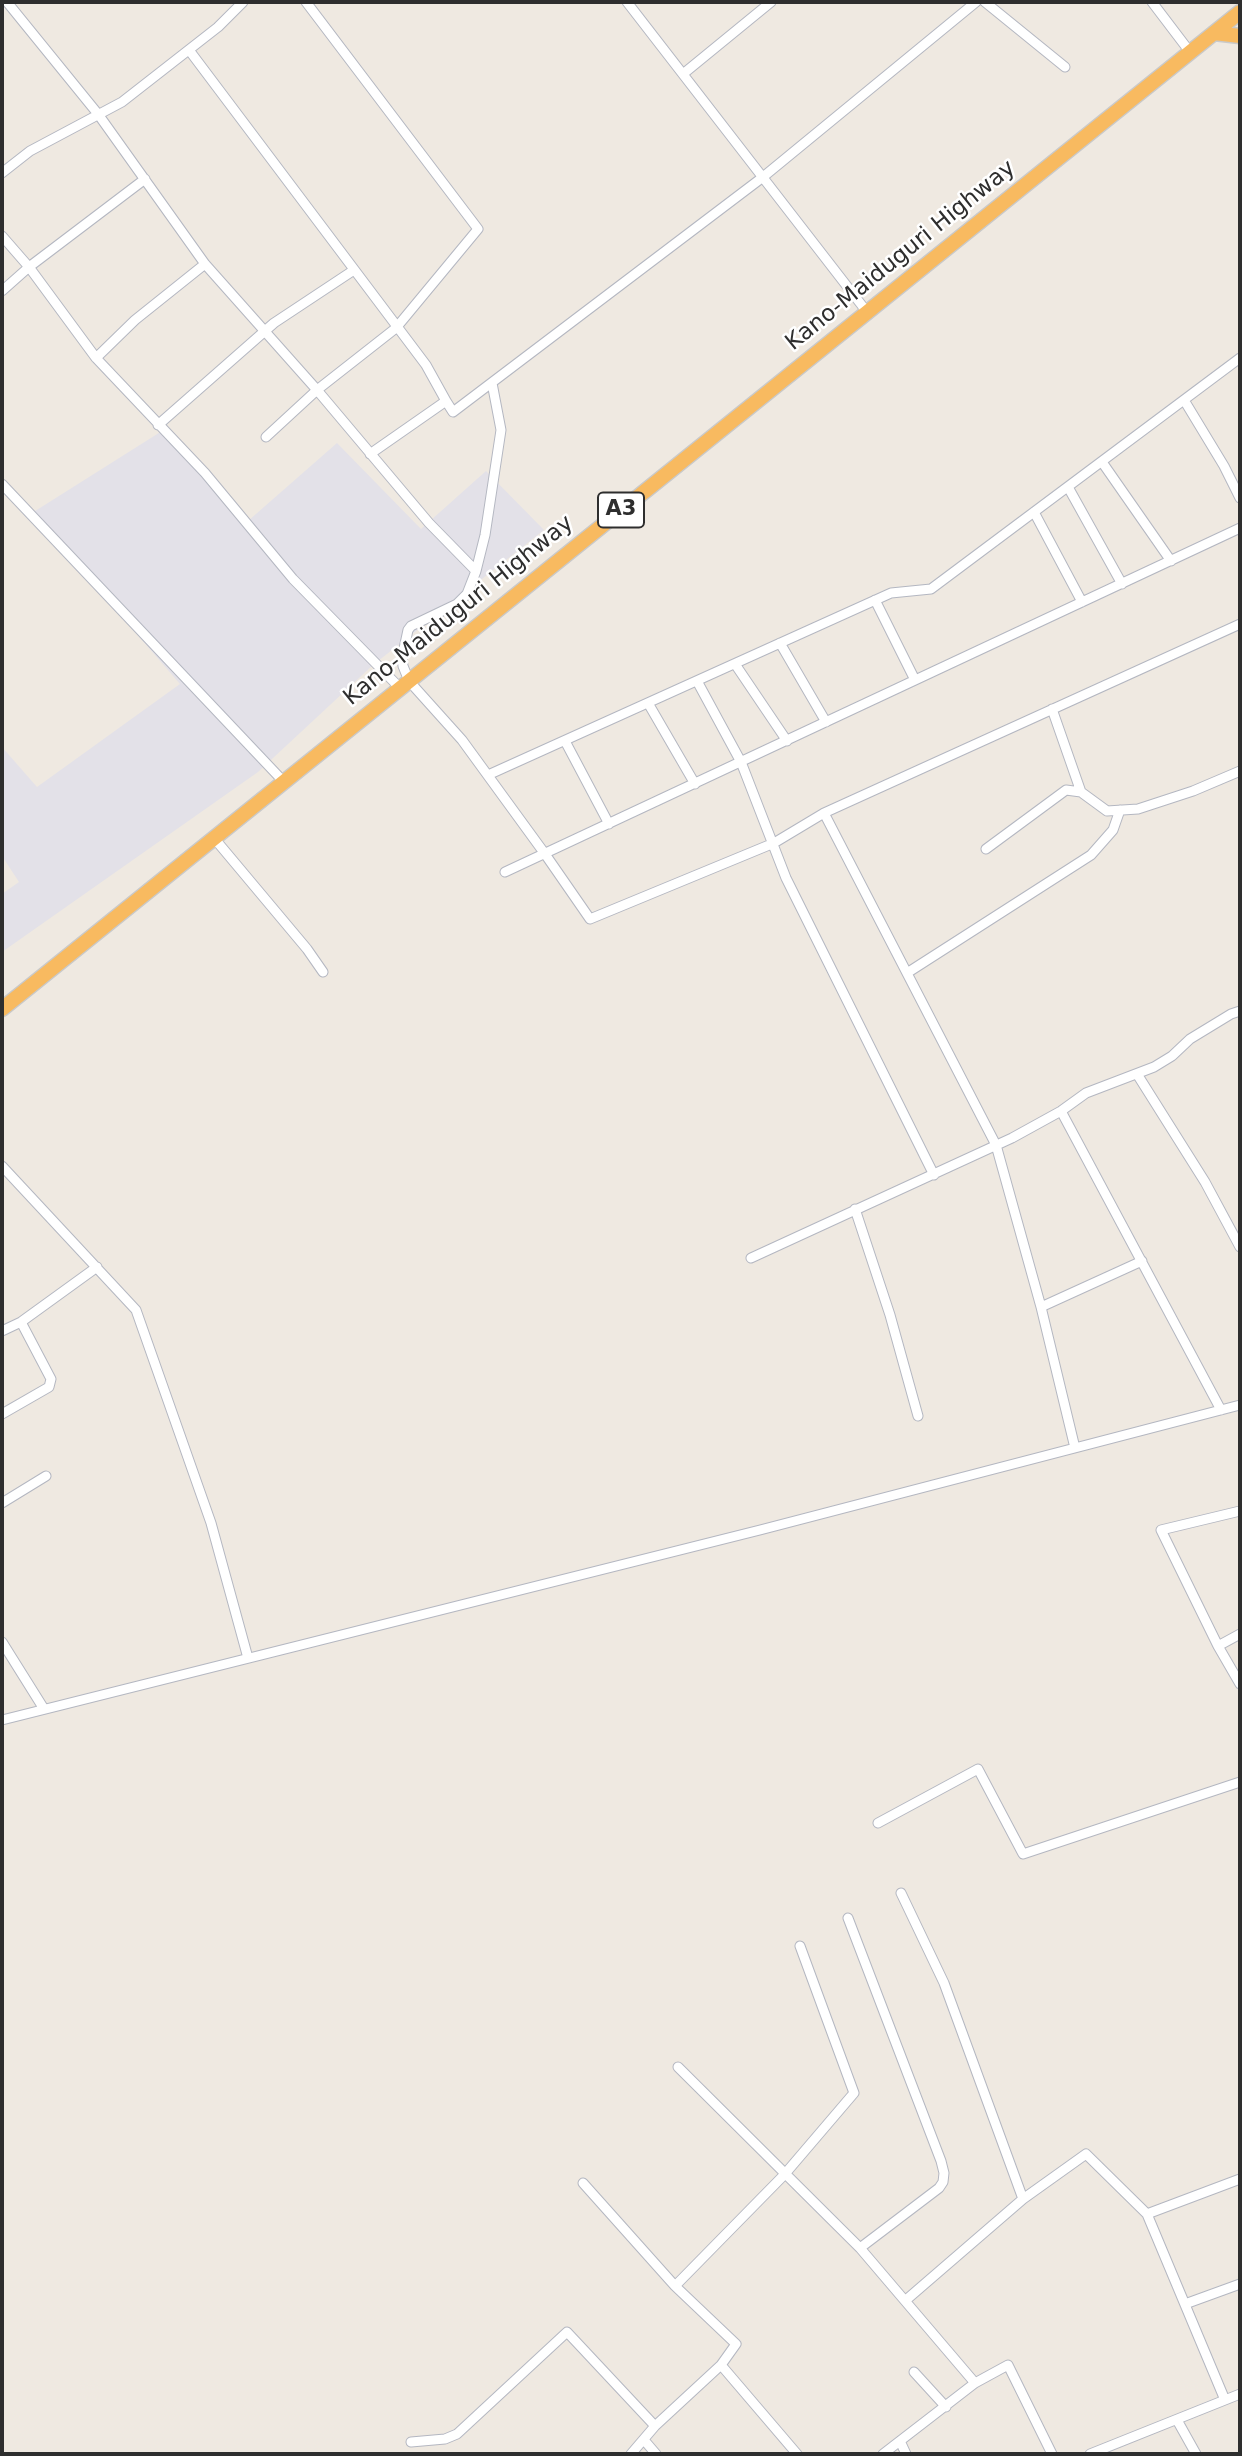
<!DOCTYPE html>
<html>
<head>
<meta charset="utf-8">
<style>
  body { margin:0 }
  #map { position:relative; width:1242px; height:2456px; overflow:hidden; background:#efe9e1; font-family:"DejaVu Sans",sans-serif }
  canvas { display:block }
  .frame { position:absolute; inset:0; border:4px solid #2e2e2e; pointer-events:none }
</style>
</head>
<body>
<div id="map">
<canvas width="1242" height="2456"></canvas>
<div class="frame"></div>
</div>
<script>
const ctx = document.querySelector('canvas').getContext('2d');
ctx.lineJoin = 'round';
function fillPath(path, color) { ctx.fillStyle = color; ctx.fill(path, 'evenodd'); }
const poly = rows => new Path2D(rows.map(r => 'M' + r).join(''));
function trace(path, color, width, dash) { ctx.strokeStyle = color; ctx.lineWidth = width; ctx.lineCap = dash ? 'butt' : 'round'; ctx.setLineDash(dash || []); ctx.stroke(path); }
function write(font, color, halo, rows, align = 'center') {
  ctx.font = font + ' "DejaVu Sans",sans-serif'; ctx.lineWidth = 5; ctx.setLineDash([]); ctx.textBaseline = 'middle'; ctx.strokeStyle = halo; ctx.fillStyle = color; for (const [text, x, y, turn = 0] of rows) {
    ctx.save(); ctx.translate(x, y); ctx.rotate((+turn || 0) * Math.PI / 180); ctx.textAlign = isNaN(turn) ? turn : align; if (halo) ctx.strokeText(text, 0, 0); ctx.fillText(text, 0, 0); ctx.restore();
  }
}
const industrial = poly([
  [162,431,248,521,337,443,421,529,486,471,544,530,373,665,258,772,2,952,2,894,19,882,2,856,2,747,37,787,180,684,32,513]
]);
const minor = poly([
  [7,2,98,114,205,264,317,390,429,523,476,571],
  [627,2,867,312],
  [985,2,1065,67],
  [1152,2,1190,52],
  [189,50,426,365,446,401],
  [683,74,771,2],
  [2,173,30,151,122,102,218,27,243,2],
  [2,236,29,267,96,358,205,473,293,579,400,688],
  [2,291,29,267,145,179],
  [96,358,135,320,205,264],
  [492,383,501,430,485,535,476,571,467,594,457,604,411,626,408,630,402,658,403,666,409,681,462,740,545,854,590,919,774,843,824,813,1240,624],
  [1184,400,1224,466,1240,498],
  [158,425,274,323,354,270],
  [266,437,317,390,396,328,478,229,306,2],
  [370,454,446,401,453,412,763,177,976,2],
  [1102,462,1171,561],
  [2,484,284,782],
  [1068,487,1122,584],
  [1034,512,1082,602],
  [875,600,915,680],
  [780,643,826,722],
  [735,664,787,741],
  [697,681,741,762,786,878,934,1175],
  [648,703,695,784],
  [1052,709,1081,792],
  [565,741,609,824],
  [488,775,891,593,931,589,1240,358],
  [824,813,996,1145,1041,1307,1075,1448],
  [214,838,307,949,323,972],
  [986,849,1066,790,1081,792,1107,811,1138,809,1193,791,1240,771],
  [505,872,1240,528],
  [907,973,1091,855,1113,830,1120,810],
  [1137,1074,1205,1182,1240,1247],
  [1061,1111,1221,1410],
  [2,1166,136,1310,211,1523,248,1658],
  [855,1209,890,1315,918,1416],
  [751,1258,1012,1138,1061,1111,1086,1093,1154,1067,1172,1056,1190,1039,1231,1014,1240,1011],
  [1041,1307,1142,1261],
  [2,1331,21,1322,97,1267],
  [2,1414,49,1387,51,1379,21,1322],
  [2,1503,46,1476],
  [1240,1511,1161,1530,1218,1646,1240,1684],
  [2,1642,44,1709],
  [1218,1646,1240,1634],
  [2,1720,760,1530,1240,1405],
  [878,1823,978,1769,1023,1854,1240,1782],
  [901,1893,944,1983,1023,2199],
  [848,1918,941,2161,944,2173,943,2182,939,2188,860,2248],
  [678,2067,860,2248,975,2383],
  [583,2183,675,2286,736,2344,721,2365,655,2426,631,2454],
  [1147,2214,1225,2400],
  [675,2286,784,2175,854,2093,800,1946],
  [906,2300,1023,2199,1086,2154,1147,2214,1240,2179],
  [1185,2304,1240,2284],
  [721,2365,797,2454],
  [914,2372,946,2407],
  [1177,2420,1196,2454],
  [644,2440,656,2454],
  [900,2441,906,2454],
  [411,2442,445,2439,457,2434,567,2332,655,2426],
  [883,2454,975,2383,1008,2365,1052,2454],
  [1090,2454,1240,2394]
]);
const trunk = poly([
  [1214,33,1240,36],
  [2,1009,1240,12]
]);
const shields = [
  [621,510,46]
];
const shieldNames = [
  ["A3",621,510]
];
const streetNames = [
  ["Kano-Maiduguri Highway",901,256,-39],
  ["Kano-Maiduguri Highway",459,611,-39]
];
fillPath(industrial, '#e3e1e8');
trace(minor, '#b4b7c1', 11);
trace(trunk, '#c9c9c9', 17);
trace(minor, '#fff', 9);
trace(trunk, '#f8ba60', 14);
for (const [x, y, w] of shields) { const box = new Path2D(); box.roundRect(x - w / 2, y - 17.5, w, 35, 5); ctx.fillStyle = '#fff'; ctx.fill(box); trace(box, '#2e2e2e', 2); }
write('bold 21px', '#2e2e2e', null, shieldNames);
write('23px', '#2e2e2e', '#fff', streetNames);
</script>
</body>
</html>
